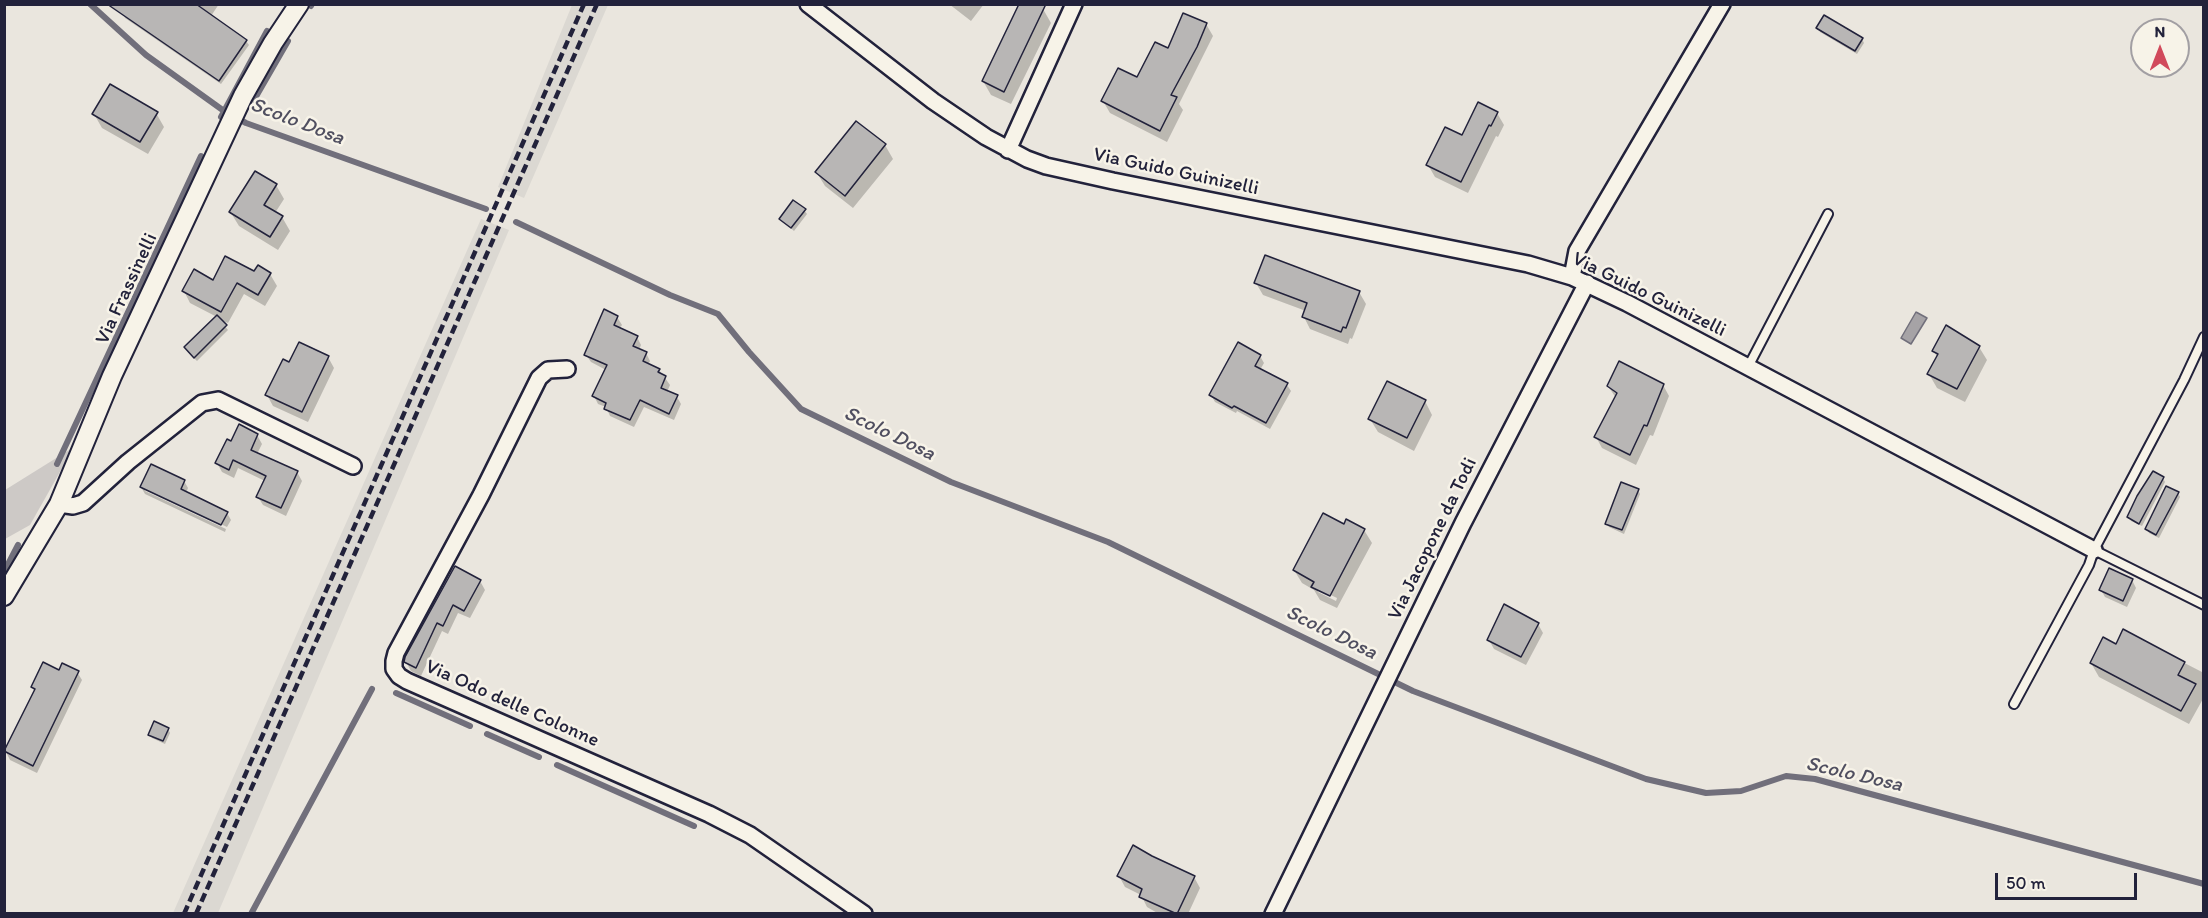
<!DOCTYPE html>
<html>
<head>
<meta charset="utf-8">
<style>
  body { margin:0 }
  #map { position:relative; width:2208px; height:918px; overflow:hidden; background:#eae6de; font-family:Itim,sans-serif }
  canvas { display:block }
  .frame { position:absolute; inset:0; border:6px solid #22223b; pointer-events:none }
  .north { position:absolute; left:2130px; top:18px; width:60px; height:60px; box-sizing:border-box; background:#f7f3e8; border:2px solid #a29fa3; border-radius:50%; rotate:0deg; font-size:16px; font-weight:700; line-height:24px; text-align:center; color:#22223b }
  .north::after { content:''; display:block; margin:auto; width:21px; height:27px; background:#d1495b; clip-path:polygon(50% 0,100% 100%,50% 72%,0 100%) }
  .scale { position:absolute; left:1995px; top:873px; width:142px; height:27px; box-sizing:border-box; border:3px solid #22223b; border-top:0; padding-left:8px; font-size:18px; line-height:21px; white-space:nowrap; color:#22223b; -webkit-text-stroke:4px #f7f3e8; paint-order:stroke }
</style>
</head>
<body>
<div id="map">
<canvas width="2208" height="918"></canvas>
<div class="frame"></div>
<div class="north">N</div>
<div class="scale">50 m</div>
</div>
<script>
const ctx = document.querySelector('canvas').getContext('2d');
ctx.lineJoin = 'round';
function fillPath(path, color) { ctx.fillStyle = color; ctx.fill(path, 'evenodd'); }
const poly = rows => new Path2D(rows.map(r => 'M' + r).join(''));
function trace(path, color, width, dash) { ctx.strokeStyle = color; ctx.lineWidth = width; ctx.lineCap = dash ? 'butt' : 'round'; ctx.setLineDash(dash || []); ctx.stroke(path); }
function write(font, color, halo, rows, align = 'center') {
  ctx.font = font + ' Itim,sans-serif'; ctx.lineWidth = 5; ctx.setLineDash([]); ctx.textBaseline = 'middle'; ctx.strokeStyle = halo; ctx.fillStyle = color; for (const [text, x, y, turn = 0] of rows) {
    ctx.save(); ctx.translate(x, y); ctx.rotate((+turn || 0) * Math.PI / 180); ctx.textAlign = isNaN(turn) ? turn : align; if (halo) ctx.strokeText(text, 0, 0); ctx.fillText(text, 0, 0); ctx.restore();
  }
}
const built = poly([
  [572,5,608,5,524,198,498,187],
  [481,219,509,230,218,913,173,913]
]);
const green = poly([
  [74,447,30,525,5,539,5,490]
]);
const water = poly([
  [1916,312,1927,318,1911,344,1901,338,1916,312]
]);
const shadow = poly([
  [118,4,219,4,211,16,246,41,249,45,221,84,125,18],
  [949,4,984,4,971,21],
  [1043,9,1051,23,1011,104,991,95,983,81],
  [1206,24,1213,36,1179,104,1183,110,1167,142,1110,113,1103,101,1138,79,1169,50],
  [1818,28,1862,39,1864,43,1857,54,1820,32],
  [156,113,164,127,148,154,102,128,94,114],
  [1497,113,1504,125,1498,137,1496,136,1468,193,1435,177,1428,165],
  [885,145,893,159,853,208,825,186,817,173],
  [276,185,284,199,275,213,282,217,290,231,278,250,239,226,231,213],
  [804,210,807,214,794,231,781,219],
  [255,273,270,274,277,286,265,306,244,294,228,323,219,319,228,330,197,361,188,352,217,317,190,303,184,291,213,282],
  [1256,283,1359,292,1366,304,1352,339,1350,338,1348,344,1310,329,1304,317,1306,311,1263,295],
  [617,317,622,325,619,329,637,337,641,345,639,350,646,353,650,361,648,365,659,370,665,378,670,385,667,392,677,397,681,404,674,420,644,407,634,427,610,416,606,407,598,404,594,396,606,370,591,362,586,355],
  [1979,347,1987,360,1965,402,1937,388,1929,374,1937,357,1934,351],
  [1260,356,1264,363,1260,370,1287,385,1291,391,1270,429,1237,411,1236,413,1215,402,1211,395],
  [328,357,334,368,308,422,273,406,267,395,290,364],
  [1663,385,1669,396,1653,436,1650,435,1636,465,1602,448,1596,437,1616,398,1608,386],
  [1425,401,1432,415,1414,451,1378,432,1370,419],
  [257,435,262,444,257,454,297,472,302,481,286,516,263,505,258,497,265,481,238,468,234,478,222,472,217,463,232,443],
  [2163,478,2165,482,2142,526,2131,521,2129,517],
  [184,481,188,488,186,493,227,513,231,520,227,527,145,488,145,491,226,529,225,532,145,494,141,487],
  [1638,490,1640,494,1624,534,1609,527,1606,523],
  [2178,493,2180,497,2159,538,2149,533,2147,529],
  [1344,526,1364,530,1372,543,1337,608,1320,600,1314,590,1302,583,1294,570],
  [1318,589,1337,598,1336,601,1318,592],
  [455,568,480,581,485,590,470,618,458,613,448,634,442,631,421,676,411,671,406,662],
  [2132,580,2136,588,2127,607,2105,597,2101,590],
  [1538,624,1543,633,1526,665,1494,649,1489,640],
  [2124,632,2202,672,2204,675,2204,697,2189,724,2099,677,2091,663,2117,646],
  [60,672,77,672,82,680,37,773,10,760,6,752,35,692,32,687],
  [168,729,170,733,165,744,152,738,150,734],
  [1151,857,1194,877,1200,888,1188,914,1159,914,1147,907,1141,895,1125,887,1119,876]
]);
const stream = poly([
  [90,4,146,55,224,111,246,123,486,209],
  [311,6,312,4],
  [254,100,288,41],
  [221,117,267,31],
  [516,222,670,295,718,314,749,352,801,409,951,482,1108,542,1413,691,1646,779,1706,793,1741,791,1786,776,1815,779,2204,884],
  [57,464,201,156],
  [4,572,18,545],
  [396,693,470,726],
  [487,734,539,757],
  [557,765,694,826],
  [251,914,372,689]
]);
const building = poly([
  [107,4,196,4,247,40,219,81,107,4],
  [1019,4,1046,4,1004,92,982,81,1019,4],
  [1183,13,1207,23,1197,47,1171,95,1177,97,1160,131,1101,101,1118,68,1137,77,1155,42,1168,48,1183,13],
  [1824,15,1863,38,1855,51,1816,28,1824,15],
  [110,84,158,112,140,142,92,114,110,84],
  [1478,102,1498,112,1491,126,1489,125,1461,182,1426,165,1445,127,1462,135,1478,102],
  [856,121,886,144,845,196,815,172,856,121],
  [255,171,277,184,264,205,283,216,270,237,229,212,255,171],
  [793,200,806,209,791,228,779,219,793,200],
  [1265,255,1360,291,1346,328,1343,327,1341,332,1302,317,1307,303,1254,283,1265,255],
  [225,256,254,271,258,265,271,273,258,295,237,283,221,312,182,291,194,269,213,280,225,256],
  [604,309,618,316,614,325,638,336,633,346,647,352,643,361,660,369,658,372,666,376,661,388,678,395,669,414,640,400,630,420,604,409,606,403,592,396,607,365,584,355,604,309],
  [217,315,227,325,194,358,184,347,217,315],
  [1946,325,1980,346,1957,389,1927,374,1938,354,1932,351,1946,325],
  [299,342,329,356,302,412,265,395,283,359,289,362,299,342],
  [1238,342,1261,355,1255,366,1288,383,1266,423,1234,406,1232,408,1209,395,1238,342],
  [1619,361,1664,384,1647,426,1644,425,1630,455,1594,437,1617,393,1607,386,1619,361],
  [1387,381,1426,400,1407,438,1368,419,1387,381],
  [239,424,258,434,251,450,298,471,281,508,256,497,266,476,233,460,229,470,215,463,227,439,231,441,239,424],
  [151,464,185,480,181,489,228,512,221,525,140,487,151,464],
  [2153,471,2164,477,2139,524,2127,517,2137,496,2153,471],
  [1621,482,1639,489,1622,530,1605,524,1621,482],
  [2166,486,2179,492,2156,535,2145,529,2166,486],
  [1323,513,1344,524,1346,519,1365,529,1330,596,1311,587,1314,582,1293,570,1323,513],
  [455,566,481,580,464,611,453,605,443,626,437,623,416,668,404,662,405,657,455,566],
  [2109,568,2133,579,2123,601,2099,590,2109,568],
  [1504,604,1539,623,1521,657,1487,640,1504,604],
  [2123,629,2185,662,2178,675,2196,684,2181,711,2090,663,2103,637,2116,644,2123,629],
  [43,662,59,670,62,663,79,671,33,766,4,751,35,689,31,687,43,662],
  [154,721,169,728,163,741,148,735,154,721],
  [1133,845,1152,856,1195,876,1177,914,1139,897,1142,889,1117,876,1133,845]
]);
const service = poly([
  [1748,367,1828,214],
  [2094,550,2204,605],
  [2014,704,2089,565,2094,550,2184,380,2204,337]
]);
const minor = poly([
  [808,4,933,101,986,137,1027,159,1046,166,1113,181,1528,264,1572,277,1627,303,2094,550],
  [1008,150,1074,4],
  [1572,277,1577,251,1722,4],
  [567,369,548,370,539,378,481,495,396,653,394,661,394,669,399,676,407,681,709,814,750,835,864,914],
  [59,504,73,506,83,503,128,462,202,403,218,400,353,466],
  [1273,914,1463,523,1587,283]
]);
const tertiary = poly([
  [4,596,59,504,112,376,243,96,273,43,299,4]
]);
const rail = poly([
  [184,914,584,4],
  [196,914,597,4]
]);
const streetNames = [
  ["Via Guido Guinizelli",1176,172,12],
  ["Via Frassinelli",127,289,-65],
  ["Via Guido Guinizelli",1649,295,26],
  ["Via Jacopone da Todi",1433,539,-64],
  ["Via Odo delle Colonne",512,704,24]
];
const waterNames = [
  ["Scolo Dosa",297,122,21],
  ["Scolo Dosa",889,434,26],
  ["Scolo Dosa",1331,633,26],
  ["Scolo Dosa",1854,775,13]
];
fillPath(built, '#dbd8d2');
fillPath(green, '#cdc9c6');
fillPath(water, '#a6a3a6');
trace(water, '#716f7b', 1.5);
fillPath(shadow, '#0003');
trace(stream, '#716f7b', 6);
fillPath(building, '#b8b6b5');
trace(building, '#22223b', 1.5);
trace(service, '#22223b', 12);
trace(minor, '#22223b', 20);
trace(tertiary, '#22223b', 22);
trace(service, '#f7f3e8', 8);
trace(minor, '#f7f3e8', 15);
trace(tertiary, '#f7f3e8', 18);
trace(rail, '#22223b', 4.5, [9, 4.5]);
write('20px', '#22223b', '#f7f3e8', streetNames);
write('italic 21px', '#504f60', '#f7f3e8', waterNames);
</script>
</body>
</html>
